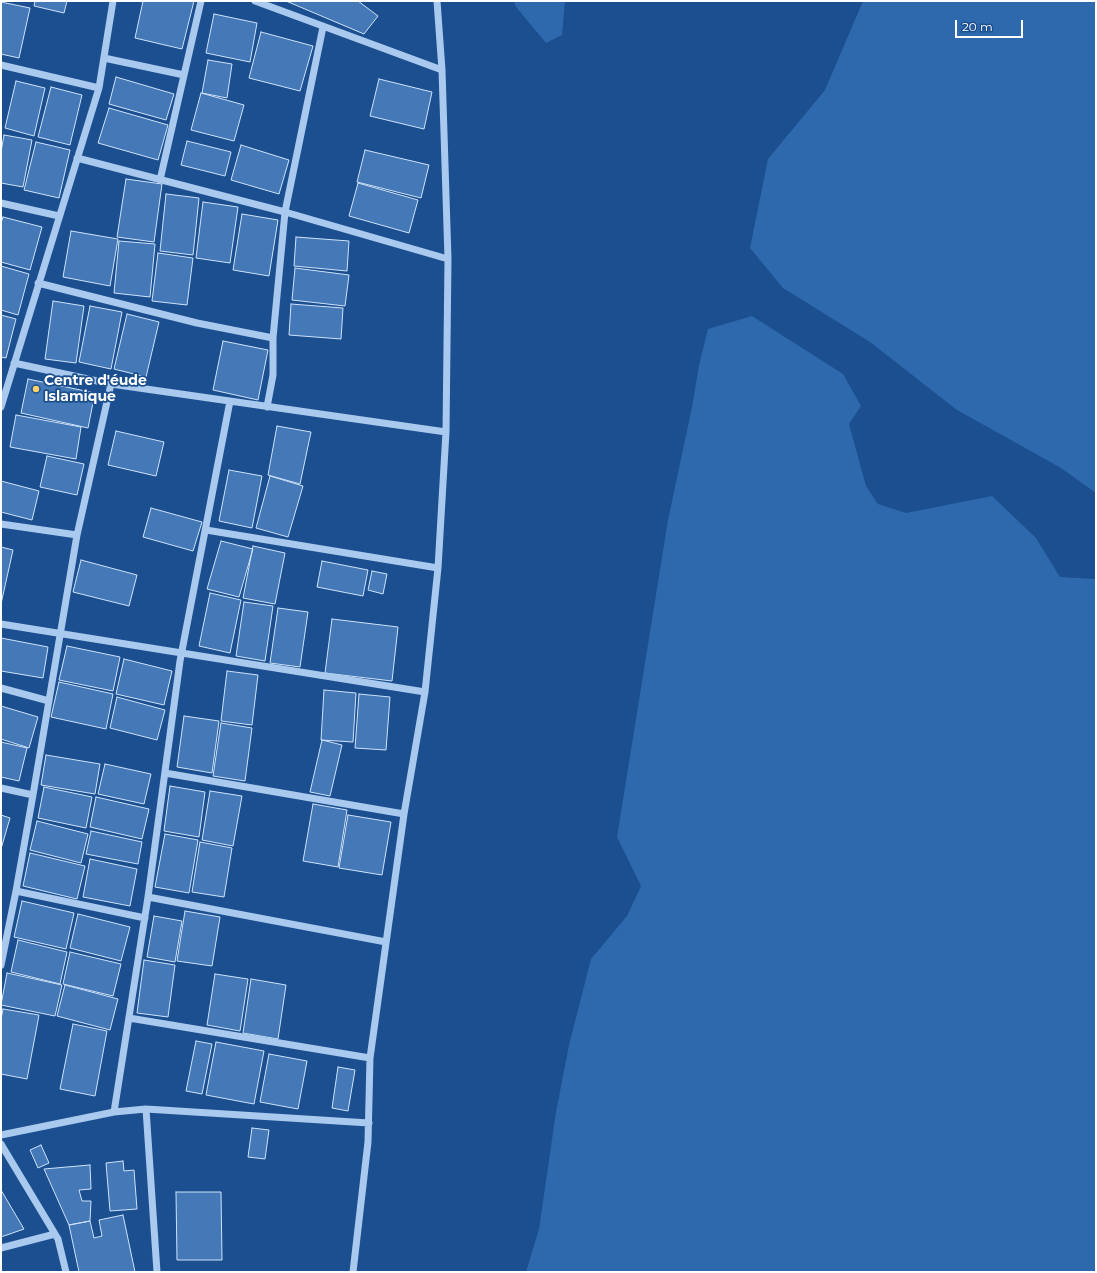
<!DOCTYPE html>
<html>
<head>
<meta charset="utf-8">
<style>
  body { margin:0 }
  #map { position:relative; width:1097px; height:1273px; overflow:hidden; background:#1b4f8f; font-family:Montserrat,sans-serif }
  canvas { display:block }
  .frame { position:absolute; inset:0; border:2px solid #fff; pointer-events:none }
  .scale { position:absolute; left:955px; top:20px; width:68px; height:18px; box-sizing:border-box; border:2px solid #fff; border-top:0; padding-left:5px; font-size:12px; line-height:14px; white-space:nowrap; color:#fff; -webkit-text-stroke:3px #1b4f8f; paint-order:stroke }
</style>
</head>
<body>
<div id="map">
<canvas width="1097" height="1273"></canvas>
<div class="frame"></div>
<div class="scale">20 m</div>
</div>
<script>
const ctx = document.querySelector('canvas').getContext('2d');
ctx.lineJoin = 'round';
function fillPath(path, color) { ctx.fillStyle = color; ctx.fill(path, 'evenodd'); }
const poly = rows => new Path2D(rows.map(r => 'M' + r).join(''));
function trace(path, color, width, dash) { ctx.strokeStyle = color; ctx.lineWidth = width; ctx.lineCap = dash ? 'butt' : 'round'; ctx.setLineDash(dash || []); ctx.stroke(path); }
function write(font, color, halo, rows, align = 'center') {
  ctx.font = font + ' Montserrat,sans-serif'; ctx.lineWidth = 3.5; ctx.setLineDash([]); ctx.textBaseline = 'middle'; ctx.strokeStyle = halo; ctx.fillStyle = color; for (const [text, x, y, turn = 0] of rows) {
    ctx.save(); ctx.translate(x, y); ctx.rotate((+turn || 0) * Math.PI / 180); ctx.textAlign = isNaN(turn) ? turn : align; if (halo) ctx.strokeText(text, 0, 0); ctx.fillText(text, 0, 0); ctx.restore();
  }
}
const green = poly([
  [514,1,565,1,562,35,546,43,516,7],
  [863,1,1096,1,1096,493,1061,468,957,410,870,342,783,288,750,248,768,159,825,90],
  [752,316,843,374,861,406,849,424,866,486,878,504,906,513,992,496,1036,538,1060,577,1096,579,1096,1272,526,1272,539,1229,556,1112,569,1045,591,959,627,916,641,886,617,837,668,520,692,407,699,365,708,329]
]);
const building = poly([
  [35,1,67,1,64,13,34,6,35,1],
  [143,1,194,1,182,49,135,38,143,1],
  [286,1,358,1,378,16,364,34,286,1],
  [1,2,30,8,19,58,1,54,1,2],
  [214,14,257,23,250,62,206,53,214,14],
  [261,32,313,46,300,91,249,78,261,32],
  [208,60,232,64,227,98,202,93,208,60],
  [116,77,174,94,166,120,109,104,116,77],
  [379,79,432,92,424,129,370,116,379,79],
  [16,81,45,88,34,136,5,128,16,81],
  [51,87,82,95,70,145,38,137,51,87],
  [201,93,244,105,234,141,191,130,201,93],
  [109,108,168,125,158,160,98,143,109,108],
  [4,135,32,140,23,187,1,183,1,152,4,135],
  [187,141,231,152,225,176,181,165,187,141],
  [36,142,70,150,59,198,24,190,36,142],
  [241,145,289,160,279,194,231,180,241,145],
  [365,150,429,165,421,198,357,182,365,150],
  [126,179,162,184,154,242,117,237,126,179],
  [358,183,418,200,409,233,349,216,358,183],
  [166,194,199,198,193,255,160,251,166,194],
  [203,202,238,207,230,263,196,258,203,202],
  [242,214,278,220,269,276,233,270,242,214],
  [3,217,42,227,30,270,1,262,1,223,3,217],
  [71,231,118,239,110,286,63,277,71,231],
  [296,237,349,241,347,271,294,266,296,237],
  [119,241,155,244,150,297,114,293,119,241],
  [158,253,193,258,187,305,152,301,158,253],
  [1,266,29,274,18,315,1,310,1,266],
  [295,268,349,275,345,306,292,300,295,268],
  [53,301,84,306,76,363,45,359,53,301],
  [291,304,343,308,341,339,289,335,291,304],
  [90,306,122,312,111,369,79,362,90,306],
  [127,314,159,322,146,377,114,369,127,314],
  [1,315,16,319,6,358,1,357,1,315],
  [223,341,268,350,258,400,213,390,223,341],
  [28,379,95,393,88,428,21,413,28,379],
  [16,415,81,427,76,459,10,447,16,415],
  [277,426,311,432,300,484,268,475,277,426],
  [116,431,164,442,156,476,108,465,116,431],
  [47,456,84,464,77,495,40,487,47,456],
  [229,470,262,476,252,528,219,521,229,470],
  [270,476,303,486,288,537,256,528,270,476],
  [1,481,39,491,32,520,1,512,1,481],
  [151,508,202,522,193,551,143,537,151,508],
  [221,541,253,549,239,597,207,589,221,541],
  [253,546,285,553,275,604,243,598,253,546],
  [1,547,13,550,1,604,1,547],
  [81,560,137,575,129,606,73,592,81,560],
  [322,561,368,570,363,596,317,587,322,561],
  [372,571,387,574,383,594,368,590,372,571],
  [210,593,241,600,230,653,199,646,210,593],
  [244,602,273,606,265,661,236,656,244,602],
  [278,608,308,612,300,667,270,663,278,608],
  [332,619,398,627,392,681,325,673,332,619],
  [1,638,48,647,43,678,1,671,1,638],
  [67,646,120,657,113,691,59,680,67,646],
  [124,659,172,671,164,705,116,694,124,659],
  [227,671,258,675,252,725,221,721,227,671],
  [59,682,113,694,106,729,51,717,59,682],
  [324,690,356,693,353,742,321,740,324,690],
  [359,694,390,697,386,750,355,748,359,694],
  [117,697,165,710,157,740,110,728,117,697],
  [1,706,38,717,29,748,1,739,1,706],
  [184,716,219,721,212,773,177,767,184,716],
  [221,723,252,728,245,781,213,776,221,723],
  [322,740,342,745,330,796,310,792,322,740],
  [1,742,27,748,19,781,1,777,1,742],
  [46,755,100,764,95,794,41,785,46,755],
  [105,764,151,774,144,804,98,794,105,764],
  [170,786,205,792,199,837,164,831,170,786],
  [44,787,92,797,86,828,38,818,44,787],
  [210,791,242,796,233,846,202,840,210,791],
  [96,797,149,809,142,839,90,827,96,797],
  [313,804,347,810,338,867,303,861,313,804],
  [1,815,10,818,1,849,1,815],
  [348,815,391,822,382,875,339,868,348,815],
  [37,821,88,834,81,863,30,850,37,821],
  [91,831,142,842,138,864,86,854,91,831],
  [165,834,198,840,189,893,155,887,165,834],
  [200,842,232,848,224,897,192,892,200,842],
  [30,853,85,866,77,899,23,886,30,853],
  [90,859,137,869,130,906,83,897,90,859],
  [22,901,74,913,66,949,14,937,22,901],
  [185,911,220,917,212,966,177,961,185,911],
  [78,914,130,927,121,961,70,948,78,914],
  [154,916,182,921,175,962,147,957,154,916],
  [18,940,67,952,60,984,11,972,18,940],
  [70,952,121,964,113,996,63,984,70,952],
  [144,960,175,965,168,1017,137,1013,144,960],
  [7,973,62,985,55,1016,1,1005,7,973],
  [215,974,248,979,240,1031,207,1025,215,974],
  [251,979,286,985,278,1039,243,1033,251,979],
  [65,985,118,999,110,1030,57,1016,65,985],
  [3,1009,39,1015,27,1079,1,1074,1,1019,3,1009],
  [73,1024,107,1031,95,1096,60,1089,73,1024],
  [196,1041,212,1044,202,1094,186,1091,196,1041],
  [216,1042,264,1051,254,1104,206,1095,216,1042],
  [269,1054,307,1061,298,1109,260,1102,269,1054],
  [338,1067,355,1070,348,1111,332,1108,338,1067],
  [252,1128,269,1130,265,1159,248,1157,252,1128],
  [41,1145,49,1163,38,1168,30,1150,41,1145],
  [123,1161,124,1171,134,1170,137,1209,110,1211,106,1163,123,1161],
  [90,1165,91,1189,79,1190,82,1201,91,1201,90,1221,69,1225,44,1169,90,1165],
  [1,1190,24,1229,1,1237,1,1190],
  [176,1192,221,1192,222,1260,177,1260,176,1192],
  [123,1215,135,1272,79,1272,69,1225,90,1221,94,1238,102,1236,99,1220,123,1215]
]);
const minor = poly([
  [255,1,442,70],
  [104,58,184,75],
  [1,65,99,88],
  [77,158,285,212,448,259],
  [160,180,201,1],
  [1,203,59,216],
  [38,283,197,323,273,338,273,375,267,407],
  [273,338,285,212,323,27],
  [111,384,446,432],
  [1,407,99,88,113,1],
  [1,524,77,535,111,384,14,363],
  [206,530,438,568],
  [1,624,425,692],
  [1,688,49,701],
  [165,773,404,814],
  [1,788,33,795,16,891,145,918],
  [33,795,77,535],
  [148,897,386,942],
  [1,965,16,891],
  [129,1018,370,1058],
  [114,1112,148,897,180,661,230,401],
  [1,1135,114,1112,146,1109],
  [1,1144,58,1239,66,1272],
  [1,1248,55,1234],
  [157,1272,146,1109,369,1123],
  [353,1272,368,1142,370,1058,404,814,425,692,438,568,446,432,448,259,442,70,437,1]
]);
const markers = [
  [36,389,4,"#ffd166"]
];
const poiNames = [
  ["Centre d'éude",44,381],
  ["Islamique",44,397]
];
fillPath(green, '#2e69ad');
fillPath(building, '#4478b7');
trace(building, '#cfe3fa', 1);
trace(minor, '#a9c9ee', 7);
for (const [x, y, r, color] of markers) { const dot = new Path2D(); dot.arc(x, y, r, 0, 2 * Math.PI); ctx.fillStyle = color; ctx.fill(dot); trace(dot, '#1b4f8f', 1.5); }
write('bold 14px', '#fff', '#1b4f8f', poiNames, 'left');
</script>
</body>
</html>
